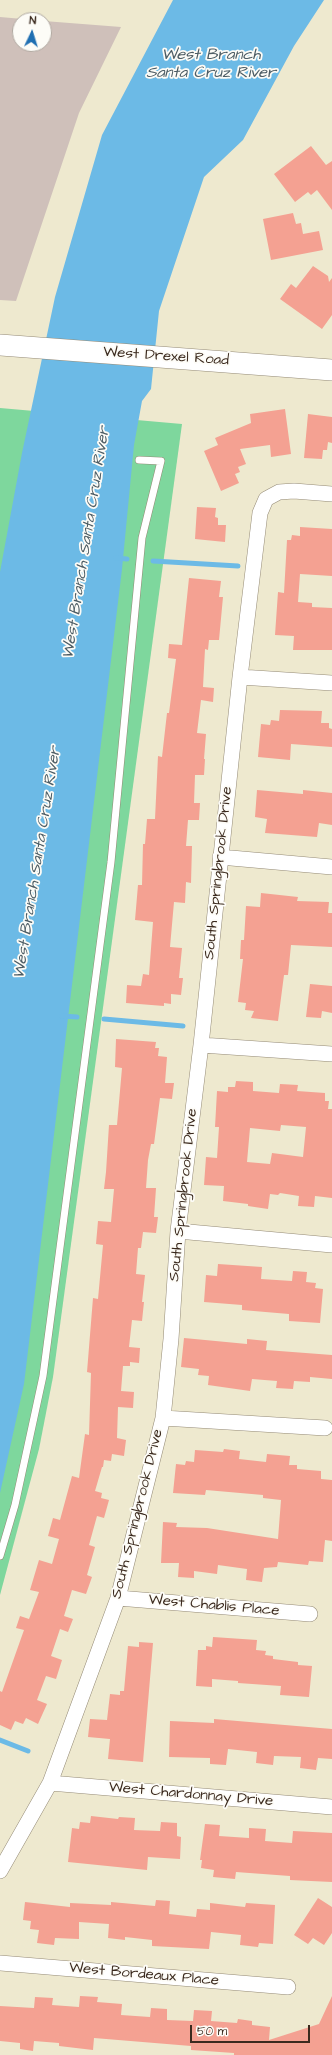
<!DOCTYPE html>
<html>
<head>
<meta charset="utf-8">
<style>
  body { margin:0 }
  #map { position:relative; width:332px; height:2055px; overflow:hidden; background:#eee9cf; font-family:"Architects Daughter",sans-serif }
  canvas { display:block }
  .north { position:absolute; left:12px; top:12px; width:40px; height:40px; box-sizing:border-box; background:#fdfcf7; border:1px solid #afa8a0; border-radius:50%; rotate:4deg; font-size:11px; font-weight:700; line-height:16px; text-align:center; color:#3b2a1e }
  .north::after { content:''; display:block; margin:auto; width:14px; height:18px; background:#1f6fb2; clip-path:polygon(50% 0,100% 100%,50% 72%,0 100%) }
  .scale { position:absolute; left:190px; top:2025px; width:120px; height:18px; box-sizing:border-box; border:2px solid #3b2a1e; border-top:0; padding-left:5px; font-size:12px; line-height:14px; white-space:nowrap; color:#3b2a1e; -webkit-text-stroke:3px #fdfcf7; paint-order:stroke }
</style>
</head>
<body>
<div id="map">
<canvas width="332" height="2055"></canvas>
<div class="north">N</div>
<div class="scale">50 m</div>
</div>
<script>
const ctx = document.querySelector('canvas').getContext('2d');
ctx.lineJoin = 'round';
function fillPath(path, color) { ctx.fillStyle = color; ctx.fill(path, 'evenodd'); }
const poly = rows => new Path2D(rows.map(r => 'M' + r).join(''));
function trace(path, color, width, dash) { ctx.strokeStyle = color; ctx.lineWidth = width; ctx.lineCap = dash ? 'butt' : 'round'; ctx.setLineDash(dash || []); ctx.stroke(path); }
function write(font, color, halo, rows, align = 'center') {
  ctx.font = font + ' "Architects Daughter",sans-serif'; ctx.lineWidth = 3.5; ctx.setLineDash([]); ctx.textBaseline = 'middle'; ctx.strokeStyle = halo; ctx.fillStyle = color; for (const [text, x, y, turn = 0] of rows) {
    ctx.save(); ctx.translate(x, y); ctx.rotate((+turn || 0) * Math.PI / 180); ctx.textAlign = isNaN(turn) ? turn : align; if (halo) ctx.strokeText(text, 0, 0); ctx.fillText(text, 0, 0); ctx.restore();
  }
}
const industrial = poly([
  [0,17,34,20,20,20,20,44,44,44,44,21,121,27,79,113,16,301,0,300]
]);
const green = poly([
  [0,408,182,424,53,1377,39,1449,0,1595]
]);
const water = poly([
  [173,0,324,0,294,46,243,140,204,177,159,311,151,389,142,401,134,445,122,569,24,1384,0,1493,0,572,22,453,55,297,102,135]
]);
const stream = poly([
  [116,558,127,559],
  [153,561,238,566],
  [62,1016,77,1017],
  [104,1019,183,1026],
  [0,1740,28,1751]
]);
const building = poly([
  [311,146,326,165,332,161,332,210,317,190,311,195,308,192,295,202,274,174],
  [293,213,296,224,301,223,303,234,319,231,323,250,271,260,263,219],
  [313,266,328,276,329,282,332,278,332,315,322,329,280,299,291,284,296,288],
  [285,409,291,454,271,457,270,445,240,449,246,464,238,467,240,472,235,474,239,483,221,491,204,451,218,445,215,438,251,423,250,414],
  [308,414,332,417,332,443,328,442,327,450,323,450,322,459,304,458],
  [197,507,216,508,215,517,218,518,218,525,226,525,225,542,195,539],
  [300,527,332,529,332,576,300,574,298,602,312,603,312,607,332,608,332,650,293,650,294,636,275,635,278,592,284,593,287,540,291,540,292,535,300,536],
  [189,578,221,581,219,597,223,597,219,640,209,640,208,650,205,649,203,687,214,688,213,702,201,700,197,733,206,734,204,759,205,759,204,775,195,775,194,803,200,803,199,820,188,820,186,846,192,846,191,883,186,882,185,903,174,902,170,947,182,948,179,978,183,978,181,995,171,994,171,1004,164,1003,164,1006,126,1003,127,985,141,986,143,974,149,975,153,922,135,920,138,885,142,885,143,844,145,844,147,819,155,819,158,756,162,757,167,713,169,713,176,659,168,658,169,644,182,645],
  [280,710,322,711,321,723,329,723,329,728,332,729,332,747,291,744,290,760,258,757,261,724,270,725,271,720,279,721],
  [257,790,303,794,303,790,332,793,332,825,319,823,317,837,265,833,267,819,255,817],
  [261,893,298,897,297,901,329,902,328,913,332,913,332,947,291,945,288,975,284,975,278,1021,251,1018,254,1011,245,1010,246,1003,238,1002,243,959,240,959,241,940,244,940,246,906,260,907],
  [310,984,332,986,332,1013,322,1011,321,1018,306,1017],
  [116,1039,156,1042,155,1048,159,1048,158,1056,167,1057,165,1083,174,1083,172,1099,160,1098,154,1144,151,1144,148,1160,146,1188,156,1188,154,1217,158,1217,156,1233,143,1232,141,1248,138,1248,136,1274,145,1275,142,1302,144,1302,142,1321,132,1320,129,1347,140,1348,139,1363,130,1362,130,1366,123,1366,121,1391,134,1392,133,1408,118,1407,117,1438,126,1440,124,1456,112,1454,111,1461,104,1460,103,1467,102,1467,95,1491,102,1493,101,1498,109,1500,104,1518,97,1516,89,1545,95,1547,87,1575,92,1577,86,1594,72,1590,64,1616,73,1619,68,1632,60,1629,51,1656,62,1660,56,1679,46,1676,37,1700,47,1704,38,1724,26,1718,23,1724,15,1721,11,1730,0,1725,0,1691,2,1692,24,1630,16,1628,20,1616,29,1619,39,1592,30,1590,39,1560,52,1564,59,1539,48,1536,53,1518,60,1520,72,1476,79,1478,85,1434,89,1435,91,1373,87,1372,93,1298,98,1299,103,1245,96,1244,98,1221,111,1222,114,1189,104,1189,106,1172,109,1125,117,1125,122,1068,115,1067],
  [236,1081,253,1082,253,1091,279,1093,280,1084,298,1085,297,1091,325,1093,325,1101,329,1101,328,1109,332,1109,332,1198,315,1196,314,1207,298,1206,299,1196,280,1193,278,1195,270,1194,268,1209,248,1206,248,1204,223,1201,224,1186,204,1185,206,1157,217,1158,219,1127,215,1127,217,1091,228,1092,228,1087,235,1087],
  [281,1125,306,1127,303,1157,272,1153,270,1164,247,1162,250,1128,280,1131],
  [218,1264,262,1267,261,1279,292,1281,293,1271,307,1272,306,1282,316,1283,315,1288,323,1289,320,1323,289,1321,289,1314,242,1310,242,1305,204,1302,206,1275,217,1276],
  [184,1338,247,1344,247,1339,267,1341,266,1350,332,1355,332,1379,310,1377,310,1382,294,1381,293,1389,276,1388,277,1381,252,1379,250,1391,208,1385,209,1376,198,1375,199,1369,181,1367],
  [224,1449,240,1451,239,1459,266,1462,267,1454,290,1456,289,1465,297,1465,297,1469,321,1471,321,1479,332,1480,332,1541,325,1540,323,1562,309,1561,308,1565,278,1562,277,1567,264,1568,262,1582,246,1580,247,1569,218,1565,217,1574,194,1571,194,1578,178,1577,179,1563,161,1563,163,1522,177,1523,176,1527,207,1528,278,1539,281,1500,263,1498,263,1495,206,1490,205,1495,173,1493,176,1464,185,1465,186,1461,194,1462,195,1450,223,1452],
  [213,1637,257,1640,256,1650,266,1651,265,1655,273,1656,273,1659,298,1662,298,1665,312,1666,309,1697,280,1695,281,1686,238,1683,238,1681,212,1679,212,1687,196,1686,198,1650,206,1650,206,1646,212,1647],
  [139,1642,153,1643,143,1762,108,1759,110,1739,88,1737,90,1719,107,1720,110,1694,120,1695,120,1691,124,1691,128,1646,139,1647],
  [214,1719,332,1729,332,1759,318,1758,316,1770,300,1768,301,1757,274,1756,273,1765,256,1763,257,1752,228,1749,226,1765,210,1764,210,1758,169,1757,170,1721,214,1723],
  [91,1816,118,1819,119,1817,135,1818,134,1830,160,1831,161,1822,177,1823,177,1836,181,1837,180,1859,148,1857,147,1870,68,1862,72,1828,79,1829,80,1822,90,1823],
  [205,1824,220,1825,219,1836,249,1838,249,1828,266,1829,265,1841,292,1843,293,1831,332,1833,332,1882,290,1880,290,1876,236,1872,235,1879,213,1877,214,1870,201,1868,202,1860,200,1860],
  [318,1898,332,1907,332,1933,324,1945,313,1938,308,1944,294,1935],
  [156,1900,170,1901,169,1914,196,1917,197,1909,210,1910,210,1903,245,1907,246,1903,275,1905,273,1944,259,1943,258,1947,240,1945,241,1935,211,1932,209,1949,152,1946,152,1940,125,1937,125,1940,108,1938,109,1924,79,1922,79,1939,55,1938,54,1945,37,1943,39,1930,30,1929,31,1921,23,1920,25,1902,70,1907,70,1903,111,1905,111,1902,155,1906],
  [80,1996,98,1997,97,2002,122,2004,121,2015,150,2017,151,2008,167,2009,167,2020,193,2021,194,2010,212,2011,211,2021,237,2023,238,2019,252,2021,252,2025,270,2027,269,2040,319,2024,332,1996,332,2055,234,2055,234,2053,191,2050,191,2046,94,2038,93,2050,59,2046,59,2043,34,2041,33,2051,20,2049,20,2043,0,2041,0,2006,34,2008,35,1997,53,1998,52,2005,79,2007]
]);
const lane = poly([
  [0,1556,15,1505,43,1376,111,862,142,538,161,461,139,460]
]);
const street = poly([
  [240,677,332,683],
  [220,857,332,867],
  [201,1045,332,1054],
  [178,1231,332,1245],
  [163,1418,325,1428],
  [118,1598,310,1614],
  [50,1783,332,1807],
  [0,1871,50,1783,118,1598,163,1418,171,1339,178,1231,201,1045,240,677,260,513,266,499,279,492,294,491,332,494],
  [0,1963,288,1987]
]);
const secondary = poly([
  [0,345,332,370]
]);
const streetNames = [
  ["West Drexel Road",166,357,4],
  ["South Springbrook Drive",219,873,-84],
  ["South Springbrook Drive",184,1195,-84],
  ["South Springbrook Drive",138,1514,-76],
  ["West Chablis Place",214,1606,5],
  ["West Chardonnay Drive",191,1795,5],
  ["West Bordeaux Place",144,1975,5]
];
const waterNames = [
  ["West Branch",211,56],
  ["Santa Cruz River",211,74],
  ["West Branch Santa Cruz River",87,543,-81],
  ["West Branch Santa Cruz River",38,863,-81]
];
fillPath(industrial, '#cfc0ba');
fillPath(green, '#7ed79d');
fillPath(water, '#6cbae6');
trace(stream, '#6cbae6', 5);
fillPath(building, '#f4a192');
trace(lane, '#948a76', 8);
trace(street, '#948a76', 16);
trace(secondary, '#948a76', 22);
trace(lane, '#fff', 7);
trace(street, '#fff', 15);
trace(secondary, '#fff', 21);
write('15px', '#3b2a1e', '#fdfcf7', streetNames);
write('italic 16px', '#4c5c64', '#fdfcf7', waterNames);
</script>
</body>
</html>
